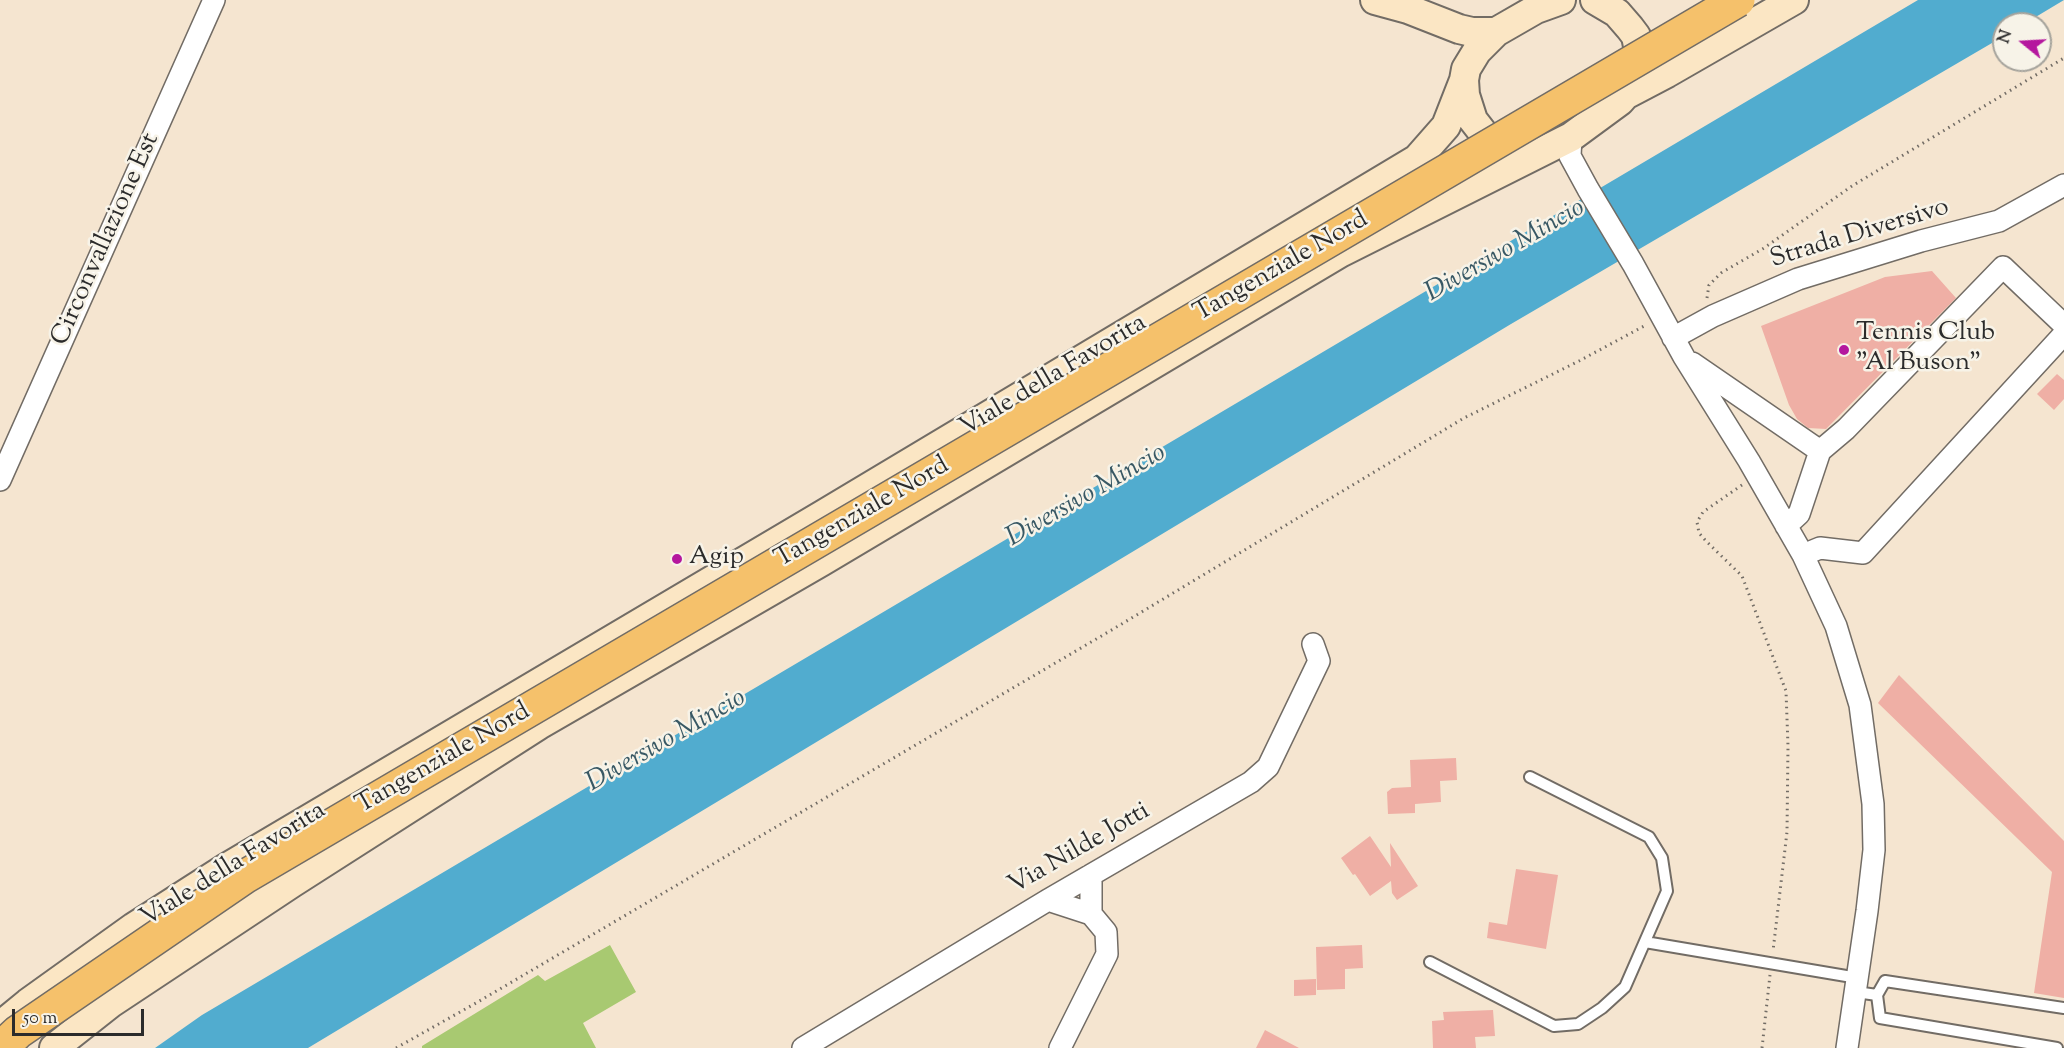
<!DOCTYPE html>
<html>
<head>
<meta charset="utf-8">
<style>
  body { margin:0 }
  #map { position:relative; width:2064px; height:1048px; overflow:hidden; background:#f5e5d0; font-family:"Sorts Mill Goudy",serif }
  canvas { display:block }
  .north { position:absolute; left:1992px; top:12px; width:60px; height:60px; box-sizing:border-box; background:#f7f3e8; border:2px solid #a5a39c; border-radius:50%; rotate:288deg; font-size:16px; font-weight:700; line-height:24px; text-align:center; color:#2b2b2b }
  .north::after { content:''; display:block; margin:auto; width:21px; height:27px; background:#b5179e; clip-path:polygon(50% 0,100% 100%,50% 72%,0 100%) }
  .scale { position:absolute; left:12px; top:1009px; width:132px; height:27px; box-sizing:border-box; border:3px solid #2b2b2b; border-top:0; padding-left:8px; font-size:18px; line-height:21px; white-space:nowrap; color:#2b2b2b; -webkit-text-stroke:4px #f7f3e8; paint-order:stroke }
</style>
</head>
<body>
<div id="map">
<canvas width="2064" height="1048"></canvas>
<div class="north">N</div>
<div class="scale">50 m</div>
</div>
<script>
const ctx = document.querySelector('canvas').getContext('2d');
ctx.lineJoin = 'round';
function fillPath(path, color) { ctx.fillStyle = color; ctx.fill(path, 'evenodd'); }
const poly = rows => new Path2D(rows.map(r => 'M' + r).join(''));
function trace(path, color, width, dash) { ctx.strokeStyle = color; ctx.lineWidth = width; ctx.lineCap = dash ? 'butt' : 'round'; ctx.setLineDash(dash || []); ctx.stroke(path); }
function write(font, color, halo, rows, align = 'center') {
  ctx.font = font + ' "Sorts Mill Goudy",serif'; ctx.lineWidth = 5; ctx.setLineDash([]); ctx.textBaseline = 'middle'; ctx.strokeStyle = halo; ctx.fillStyle = color; for (const [text, x, y, turn = 0] of rows) {
    ctx.save(); ctx.translate(x, y); ctx.rotate((+turn || 0) * Math.PI / 180); ctx.textAlign = isNaN(turn) ? turn : align; if (halo) ctx.strokeText(text, 0, 0); ctx.fillText(text, 0, 0); ctx.restore();
  }
}
const green = poly([
  [610,945,636,992,583,1023,596,1048,422,1048,422,1046,538,975,545,981]
]);
const water = poly([
  [1918,0,2064,0,2024,24,2004,24,2004,36,1511,324,308,1048,155,1048,202,1015]
]);
const building = poly([
  [1932,271,1956,298,1826,429,1808,428,1797,419,1789,405,1761,326,1885,277],
  [2057,374,2064,380,2064,399,2054,410,2037,394],
  [1899,675,2064,841,2064,998,2034,993,2052,872,1878,703],
  [1456,758,1457,780,1440,781,1441,802,1415,804,1415,813,1388,814,1387,792,1392,788,1411,787,1410,760],
  [1370,836,1391,867,1390,843,1418,886,1397,900,1392,893,1391,881,1370,896,1355,874,1353,875,1341,858],
  [1516,869,1558,875,1546,949,1487,938,1489,922,1507,925],
  [1362,945,1363,968,1345,969,1345,989,1317,990,1316,947],
  [1316,979,1316,995,1294,996,1294,980],
  [1493,1010,1495,1036,1475,1037,1476,1048,1433,1048,1432,1021,1444,1020,1443,1012],
  [1265,1030,1299,1048,1256,1048]
]);
const path = poly([
  [1707,298,1709,285,1721,273,1764,248,1852,186,2064,58],
  [1742,485,1703,512,1697,522,1699,533,1706,541,1742,576,1786,691,1788,746,1787,832,1773,951],
  [396,1048,476,1003,1115,628,1464,418,1579,361,1646,325],
  [1762,1048,1770,975]
]);
const lane = poly([
  [1645,942,1858,978],
  [1430,962,1554,1026,1578,1024,1602,1008,1625,987,1667,891,1662,858,1649,837,1530,777],
  [1856,992,1877,995,1885,981,2064,1008],
  [1877,995,1880,1018,2057,1048]
]);
const street = poly([
  [1571,137,1570,156,1588,189,1633,264,1684,357,1749,461,1803,555,1836,626,1860,705,1873,804,1874,850,1867,911,1847,1048],
  [1673,338,1713,316,1798,279,1921,241,1999,221,2064,185],
  [1692,363,1820,451],
  [0,480,214,0],
  [1786,526,1799,514,1820,451,1846,429,2003,267,2064,325],
  [1803,555,1820,548,1863,553,2064,334],
  [1048,900,1091,914],
  [803,1048,1048,900,1251,782,1268,767,1319,661,1313,644],
  [1060,1048,1107,954,1106,932,1091,914,1091,875]
]);
const secondary = poly([
  [1375,0,1408,9,1459,29,1472,32,1496,32],
  [1627,94,1667,73,1794,0],
  [1513,153,1487,138,1473,120,1465,95,1464,80,1466,69,1477,51,1496,32,1536,9,1561,0],
  [0,1026,28,1003,134,927,226,868,824,514,1417,159,1446,126,1464,80],
  [54,1048,111,1003,292,883,539,725,821,562,1340,253,1571,137,1620,101,1635,84,1640,66,1638,46,1636,36,1630,28,1617,13,1595,0]
]);
const highwayBridge = poly([
  [1,1048,18,1032,246,876,1738,0]
]);
const markers = [
  [1844,350,6,"#b5179e"],
  [677,559,6,"#b5179e"]
];
const streetNames = [
  ["Strada Diversivo",1860,235,-17],
  ["Circonvallazione Est",107,240,-66],
  ["Tangenziale Nord",1282,268,-30],
  ["Viale della Favorita",1054,377,-31],
  ["Tangenziale Nord",863,514,-30],
  ["Tangenziale Nord",444,760,-30],
  ["Via Nilde Jotti",1080,850,-30],
  ["Viale della Favorita",234,866,-32]
];
const poiNames = [
  ["Tennis Club",1856,335],
  ["\"Al Buson\"",1856,365],
  ["Agip",689,559]
];
const waterNames = [
  ["Diversivo Mincio",1506,252,-30],
  ["Diversivo Mincio",1087,497,-30],
  ["Diversivo Mincio",667,742,-30]
];
fillPath(green, '#a8c971');
fillPath(water, '#51accf');
fillPath(building, '#efafa5');
trace(lane, '#726c65', 14);
trace(street, '#726c65', 24);
trace(secondary, '#726c65', 32);
trace(path, '#726c65', 3, [1.5, 4.5]);
trace(lane, '#fff', 10);
trace(street, '#fff', 21);
trace(secondary, '#fbe6c4', 28);
trace(highwayBridge, '#726c65', 36, []);
trace(highwayBridge, '#f5c16b', 33);
for (const [x, y, r, color] of markers) { const dot = new Path2D(); dot.arc(x, y, r, 0, 2 * Math.PI); ctx.fillStyle = color; ctx.fill(dot); trace(dot, '#f7f3e8', 2); }
write('26px', '#2b2b2b', '#f7f3e8', streetNames);
write('26px', '#2b2b2b', '#f7f3e8', poiNames, 'left');
write('italic 27px', '#385864', '#f7f3e8', waterNames);
</script>
</body>
</html>
